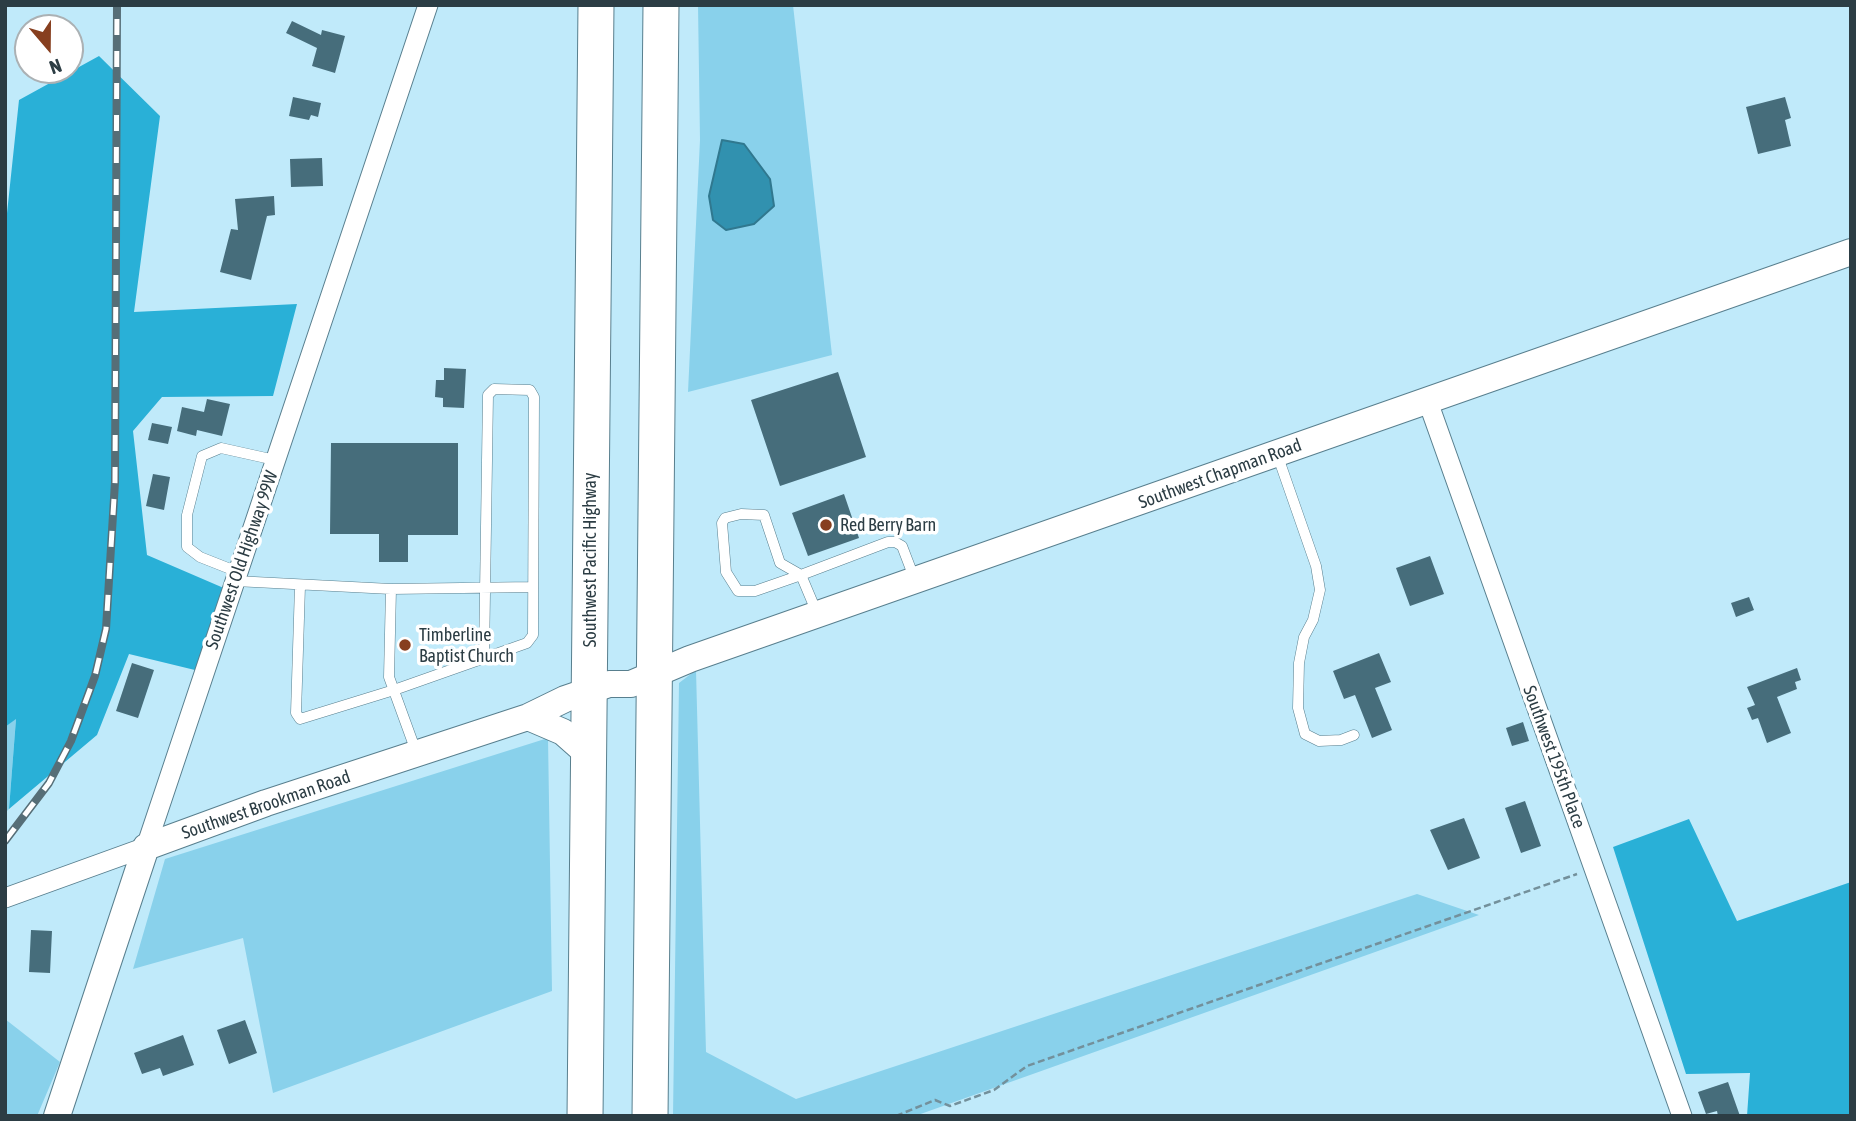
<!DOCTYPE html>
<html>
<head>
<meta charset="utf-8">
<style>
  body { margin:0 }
  #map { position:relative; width:1856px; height:1121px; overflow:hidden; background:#c0eafa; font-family:"Asap Condensed",sans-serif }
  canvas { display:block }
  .frame { position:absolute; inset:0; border:7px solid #2c3d44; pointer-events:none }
  .north { position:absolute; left:14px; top:14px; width:70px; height:70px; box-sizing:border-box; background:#fff; border:2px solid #abb1b4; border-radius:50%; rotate:160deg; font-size:19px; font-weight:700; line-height:28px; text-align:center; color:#2c3d44 }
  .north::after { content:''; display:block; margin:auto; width:24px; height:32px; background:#873f1f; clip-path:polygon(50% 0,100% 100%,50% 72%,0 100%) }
</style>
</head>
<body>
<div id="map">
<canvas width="1856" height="1121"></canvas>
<div class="frame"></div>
<div class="north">N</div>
</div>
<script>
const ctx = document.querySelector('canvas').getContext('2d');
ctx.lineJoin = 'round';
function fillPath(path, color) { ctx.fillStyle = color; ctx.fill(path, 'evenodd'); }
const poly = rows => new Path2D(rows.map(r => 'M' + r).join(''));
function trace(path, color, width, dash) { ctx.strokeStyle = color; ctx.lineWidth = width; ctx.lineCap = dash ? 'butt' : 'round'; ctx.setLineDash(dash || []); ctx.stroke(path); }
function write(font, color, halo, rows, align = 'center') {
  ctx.font = font + ' "Asap Condensed",sans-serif'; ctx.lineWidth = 7; ctx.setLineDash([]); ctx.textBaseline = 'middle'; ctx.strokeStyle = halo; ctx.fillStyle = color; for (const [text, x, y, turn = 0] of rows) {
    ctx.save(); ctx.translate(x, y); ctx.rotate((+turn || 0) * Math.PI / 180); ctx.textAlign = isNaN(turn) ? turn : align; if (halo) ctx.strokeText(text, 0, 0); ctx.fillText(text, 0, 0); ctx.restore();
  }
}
const green = poly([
  [698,5,793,5,832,355,688,392,700,140],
  [696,670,706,1052,796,1099,1417,894,1479,915,915,1116,673,1116,679,683],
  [16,718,9,809,5,813,5,727],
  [548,738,552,991,273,1093,243,938,133,969,165,859],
  [5,1019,60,1062,37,1116,5,1116]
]);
const forest = poly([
  [99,56,160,116,134,312,297,304,273,396,162,397,133,431,147,555,226,589,199,671,129,654,97,735,9,809,16,719,5,727,5,232,19,100],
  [1689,819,1737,921,1851,882,1851,1116,1747,1116,1750,1073,1686,1074,1613,847]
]);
const water = poly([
  [722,140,744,144,770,179,774,206,754,224,726,230,713,220,709,196,722,140]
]);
const building = poly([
  [292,21,321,35,322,30,345,36,335,73,312,66,317,48,286,33],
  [293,97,321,103,318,117,311,115,309,120,289,116],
  [1785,97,1791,118,1785,120,1791,146,1758,154,1746,107],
  [322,158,323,186,291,187,290,159],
  [274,196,275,215,267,216,251,280,220,272,231,229,238,230,235,199],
  [444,368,466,369,464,408,443,407,443,398,435,397,436,380,444,380],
  [838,372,866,457,780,486,751,400],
  [207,399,230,404,222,436,197,430,196,436,177,431,182,407,204,412],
  [152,423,172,427,168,444,148,440],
  [331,443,458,443,458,535,408,535,408,562,379,562,379,534,330,534],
  [153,474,170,477,164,510,146,506],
  [844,494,859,538,808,556,792,513],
  [1430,556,1444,594,1410,606,1396,568],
  [1749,597,1754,610,1736,617,1731,603],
  [1379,653,1391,682,1375,688,1392,730,1372,738,1355,695,1344,699,1333,671],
  [132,663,154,670,138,718,116,711],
  [1797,668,1801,680,1795,682,1797,689,1777,697,1791,733,1767,743,1758,718,1752,720,1747,708,1755,705,1747,687],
  [1523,722,1529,741,1512,746,1506,728],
  [1525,801,1541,846,1521,853,1505,808],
  [1464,818,1480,858,1448,870,1430,830],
  [31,930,52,931,50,973,29,972],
  [245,1020,257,1053,229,1064,217,1030],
  [183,1035,194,1065,163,1076,160,1068,142,1074,134,1053],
  [1728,1082,1740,1116,1718,1116,1717,1111,1706,1114,1698,1092]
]);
const path = poly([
  [896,1116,935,1100,950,1106,994,1090,1027,1066,1577,874]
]);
const lane = poly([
  [1277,454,1316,566,1320,590,1313,620,1304,637,1299,663,1298,708,1305,734,1319,741,1341,740,1354,735],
  [238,572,200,557,187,547,187,515,202,456,221,448,275,460],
  [235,581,391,589,389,677,417,754],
  [300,586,296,713,300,719,394,690,527,643,533,635,534,397,530,390,494,389,488,395,484,658],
  [391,589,533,587],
  [817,613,801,575,780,563,764,515,741,514,725,518,722,523,726,572,738,591,755,591,801,575,888,542,895,542,902,546,915,580]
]);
const street = poly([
  [1427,399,1682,1116],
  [5,898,146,847,428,5]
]);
const secondary = poly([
  [528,717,563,732,589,755],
  [57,1116,146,847,266,803,528,717,565,699,609,684,631,684,690,659,1851,252]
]);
const highway = poly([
  [585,1116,596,5],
  [650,1116,661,5]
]);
const rail = poly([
  [5,841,49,783,71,741,95,676,106,629,115,482,117,5]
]);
const markers = [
  [826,525,7,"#873f1f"],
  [405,645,7,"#873f1f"]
];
const streetNames = [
  ["Southwest Chapman Road",1220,474,-20],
  ["Southwest Old Highway 99W",242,560,-71],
  ["Southwest Pacific Highway",590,560,-90],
  ["Southwest 195th Place",1554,757,70],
  ["Southwest Brookman Road",266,805,-19]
];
const poiNames = [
  ["Red Berry Barn",840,525],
  ["Timberline",419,635],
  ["Baptist Church",419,656]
];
fillPath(green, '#89d1eb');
fillPath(forest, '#29b0d7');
fillPath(water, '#3191af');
trace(water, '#30788f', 2);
fillPath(building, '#466d7b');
trace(lane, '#587f8e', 11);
trace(street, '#587f8e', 21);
trace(secondary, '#587f8e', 28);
trace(highway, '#587f8e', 37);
trace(path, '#73909b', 2.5, [7, 3.5]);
trace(lane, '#fff', 10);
trace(street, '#fff', 19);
trace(secondary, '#fff', 26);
trace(highway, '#fff', 35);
trace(rail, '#566e77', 8);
trace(rail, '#fff', 5, [16]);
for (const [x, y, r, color] of markers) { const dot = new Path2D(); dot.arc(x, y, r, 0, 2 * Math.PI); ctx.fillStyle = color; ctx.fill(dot); trace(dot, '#fff', 2.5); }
write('18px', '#2c3d44', '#fff', streetNames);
write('18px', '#2c3d44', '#fff', poiNames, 'left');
</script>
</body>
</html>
